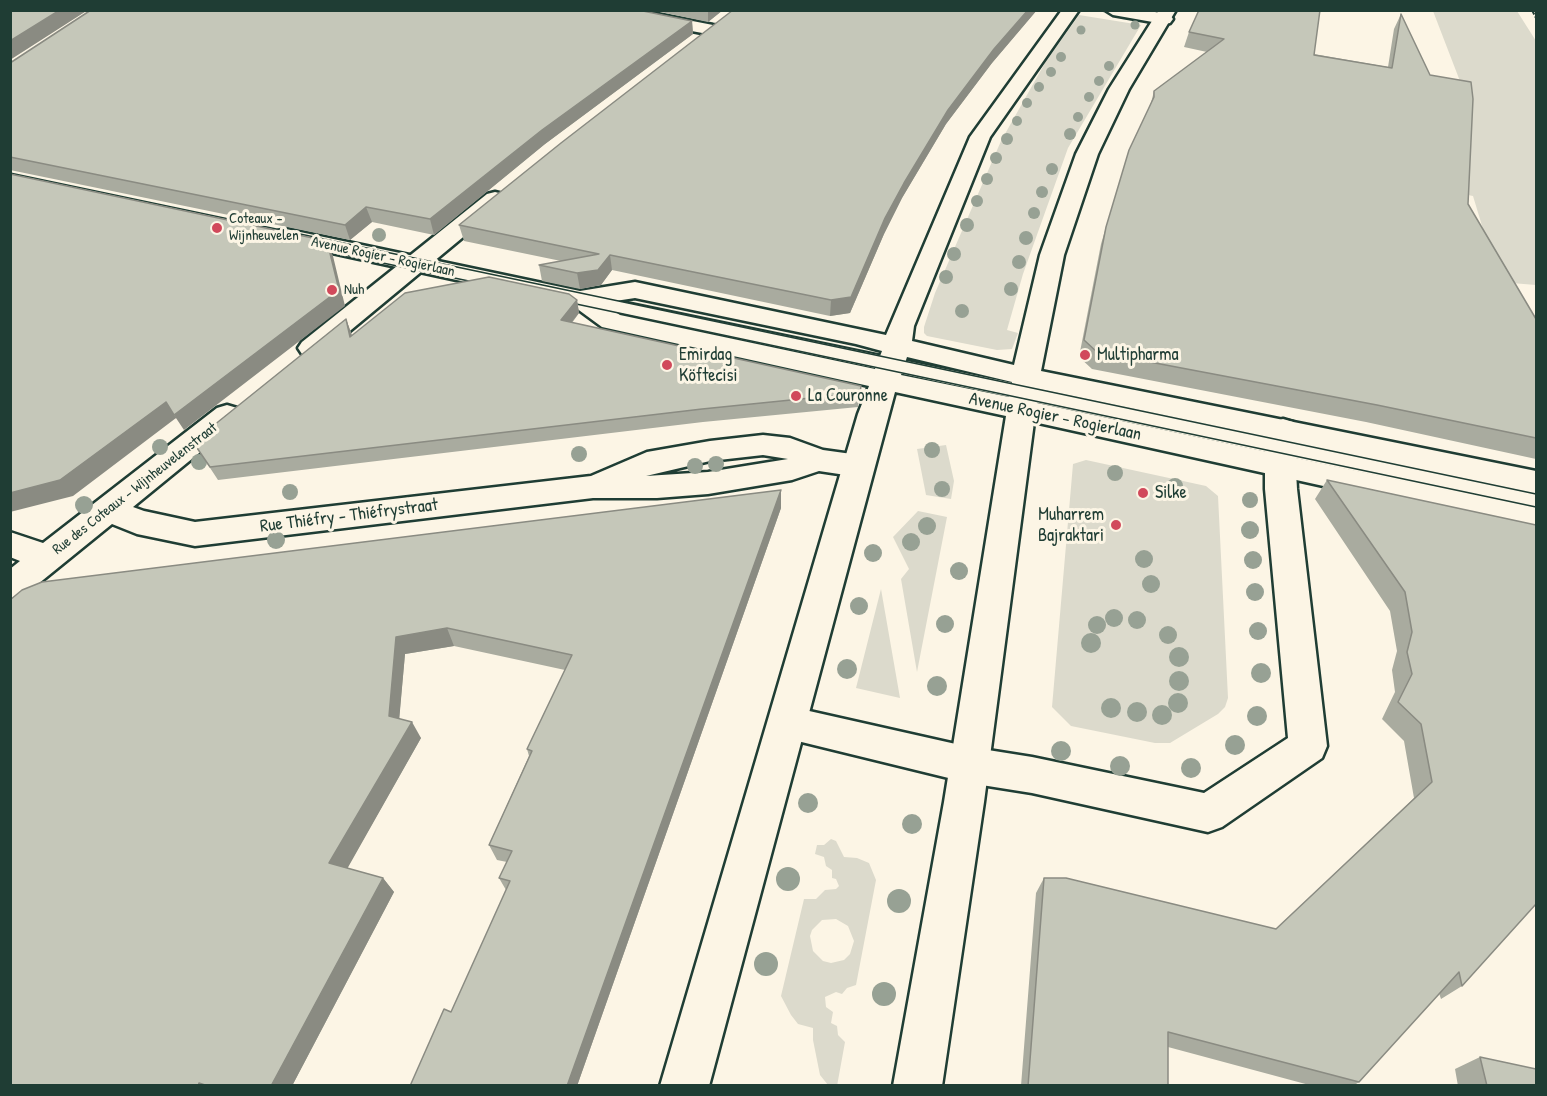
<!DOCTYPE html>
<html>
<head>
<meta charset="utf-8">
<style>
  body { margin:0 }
  #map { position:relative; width:1547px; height:1096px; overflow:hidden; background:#fcf5e5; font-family:"Patrick Hand",sans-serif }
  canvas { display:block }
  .frame { position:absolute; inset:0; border:12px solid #1f3d34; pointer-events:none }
</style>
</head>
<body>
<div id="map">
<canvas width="1547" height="1096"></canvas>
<div class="frame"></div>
</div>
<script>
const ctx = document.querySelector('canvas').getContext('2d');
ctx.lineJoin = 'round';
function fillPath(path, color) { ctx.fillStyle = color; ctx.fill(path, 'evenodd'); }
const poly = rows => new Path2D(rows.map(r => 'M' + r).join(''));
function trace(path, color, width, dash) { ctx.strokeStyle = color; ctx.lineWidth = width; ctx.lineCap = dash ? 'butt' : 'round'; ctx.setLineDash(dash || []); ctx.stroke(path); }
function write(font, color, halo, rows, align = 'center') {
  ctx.font = font + ' "Patrick Hand",sans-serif'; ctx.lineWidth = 6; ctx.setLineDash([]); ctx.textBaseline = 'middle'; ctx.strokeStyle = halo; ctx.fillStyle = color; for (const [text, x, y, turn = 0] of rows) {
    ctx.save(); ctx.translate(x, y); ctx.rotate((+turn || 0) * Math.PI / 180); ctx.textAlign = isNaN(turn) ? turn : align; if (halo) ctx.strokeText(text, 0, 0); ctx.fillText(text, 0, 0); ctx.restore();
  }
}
const green = poly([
  [1433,11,1517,11,1536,41,1536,285,1499,282,1473,196,1463,194,1463,89],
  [1079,15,1141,25,1068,148,1023,274,1007,330,1018,333,1012,349,997,350,927,336,924,333,924,327,935,293,1001,141,1045,63],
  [946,445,954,481,951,499,926,495,917,449],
  [1086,460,1206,486,1218,496,1228,698,1225,707,1218,714,1170,743,1155,743,1071,726,1052,707,1073,464],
  [918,511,947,517,917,672,901,579,909,569,893,537],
  [881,589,900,698,856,688],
  [831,839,836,841,844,857,857,858,869,863,876,880,856,985,847,988,842,994,836,992,825,997,826,1007,833,1012,831,1023,837,1026,838,1035,845,1042,837,1086,828,1085,820,1075,813,1040,813,1028,798,1024,791,1015,781,996,804,899,816,899,825,890,836,889,839,886,836,879,832,878,832,870,826,866,824,857,815,854,817,845,824,845],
  [836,919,848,926,854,941,850,954,844,960,831,963,823,961,813,951,810,936,812,930,822,920]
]);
const service = poly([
  [580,293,1536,492,1536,510,573,303,570,299,573,295,580,293]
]);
const minor = poly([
  [598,10,636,10,713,25,719,26,722,30,719,34,713,35,606,15,598,10],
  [1105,10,1145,10,1170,15,1173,19,1170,23,1164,24,1113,15,1105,10],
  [495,192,503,194,506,199,503,204,322,354,312,356,302,354,298,348,302,342,487,194,495,192],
  [227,405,237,408,242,415,237,422,133,507,144,511,195,522,591,476,647,452,710,441,763,435,790,438,823,450,859,455,870,458,874,466,870,474,859,477,819,471,792,480,708,494,657,498,593,498,195,546,137,534,112,524,22,597,10,601,10,569,20,561,10,557,10,532,43,543,217,408,227,405],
  [763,455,788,459,708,472,646,476,710,461,763,455],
  [1283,419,1293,422,1298,429,1295,454,1297,489,1327,746,1322,758,1222,827,1208,832,1032,793,969,783,773,735,768,723,773,711,787,706,969,747,1032,757,1204,793,1288,738,1265,489,1265,454,1268,429,1273,422,1283,419]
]);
const tertiary = poly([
  [1062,10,1079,10,990,137,914,326,912,341,1014,365,1040,255,1076,154,1109,89,1159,10,1176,10,1129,89,1098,154,1064,255,1041,371,1536,471,1536,493,1039,389,1037,403,1536,509,1536,533,1034,422,984,802,942,1086,893,1086,944,802,1006,416,895,392,709,1086,660,1086,858,414,869,386,602,327,572,305,286,243,278,241,274,236,278,231,286,229,580,291,635,282,886,335,970,137,1062,10],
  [635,298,856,344,882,351,875,369,620,315,602,303,635,298],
  [907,357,1012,382,1009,397,901,375,907,357]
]);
const tram = poly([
  [10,173,1536,494],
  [316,249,483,284],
  [562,301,1536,507]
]);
const rail = poly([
  [1532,10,1536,18]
]);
const trees = [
  [1135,25,4.5],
  [1081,30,4.5],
  [1061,57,5],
  [1109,66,5],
  [1051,72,5],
  [1099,81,5],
  [1039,87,5],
  [1089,97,5],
  [1027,103,5],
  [1078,117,5],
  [1017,121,5],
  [1070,134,6],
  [1007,139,6],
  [996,158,6],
  [1052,169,6],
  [987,179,6],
  [1042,192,6],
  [977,201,6],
  [1034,213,6],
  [967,225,7],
  [379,235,7],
  [1026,238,7],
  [954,254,7],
  [1019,262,7],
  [946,277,7],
  [1011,289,7],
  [962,311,7],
  [160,447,8],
  [932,450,8],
  [579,454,8],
  [199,462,8],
  [716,464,8],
  [695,466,8],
  [1115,473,8],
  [1175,486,8],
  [942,489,8],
  [290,492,8],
  [1250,500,8],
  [84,505,9],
  [927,526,9],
  [1250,530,9],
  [276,540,9],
  [911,542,9],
  [873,553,9],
  [1144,559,9],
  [1253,560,9],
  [959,571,9],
  [1151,584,9],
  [1255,592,9],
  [859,606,9],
  [1114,618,9],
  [1137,620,9],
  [945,624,9],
  [1097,625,9],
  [1258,631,9],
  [1168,635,9],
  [1091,643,10],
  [1179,657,10],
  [847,669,10],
  [1261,673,10],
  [1179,681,10],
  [937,686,10],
  [1178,703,10],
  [1111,708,10],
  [1137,712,10],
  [1162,715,10],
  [1257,716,10],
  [1235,745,10],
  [1061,751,10],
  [1120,766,10],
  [1191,768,10],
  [808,803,10],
  [912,824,10],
  [788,879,12],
  [899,901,12],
  [766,964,12],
  [884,994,12]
];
const wall = poly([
  [651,10,723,10,708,22],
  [733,10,1037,10,992,63,946,124,902,198,884,234,850,313,830,316,612,270,601,285,580,289,542,281,539,265,561,261,464,241,459,225],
  [1401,14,1468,204,1536,319,1536,459,1366,422,1092,369,1079,357,1101,244,1129,150,1150,107,1154,91,1207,52,1184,47,1189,32,1388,67,1394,29],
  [692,21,693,34,545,144,434,235,372,222,350,240,10,170,10,63],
  [577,300,579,313,572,323,861,386,858,407,703,422,218,480,193,442,346,319,352,335],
  [1327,480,1536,525,1462,986,1441,999,1439,993,1359,1082,1353,1086,1313,1086,1168,1047,1168,1086,1021,1086,1036,893,1044,878,1276,929,1414,798,1404,741,1382,719,1395,692,1392,670,1397,651,1390,611,1315,499],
  [781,490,781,508,577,1086,410,1086,451,1012,506,890,499,878,507,862,497,860,489,845,529,756,527,749,565,670,454,646,405,654,399,719,421,738,347,868,383,878,394,892,292,1086,10,1086,10,600],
  [1480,1057,1536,1086,1458,1086,1455,1069]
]);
const shadedWall = poly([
  [60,10,88,10,10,60,10,41],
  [708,10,723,10,708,22],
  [1028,10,1037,10,992,63,946,124,902,198,884,234,850,313,830,316,831,300,885,218,904,183,948,110,994,49],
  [692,21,693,34,545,144,434,235,430,219,542,130],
  [366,207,372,222,350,240,345,225],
  [327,241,333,256,345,306,184,430,174,415],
  [610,255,612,270,601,285,580,289,577,273],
  [577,300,579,313,563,333,561,320],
  [346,319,351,333,356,350,350,337],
  [166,402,176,418,73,496,10,512,10,493],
  [781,490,781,508,577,1086,567,1086],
  [447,628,454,646,405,654,398,733,389,716,396,637],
  [412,722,421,738,342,878,329,863],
  [383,878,394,892,292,1086,271,1086]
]);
const building = poly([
  [10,10,60,10,10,41,10,10],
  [91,10,638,10,692,21,542,130,430,219,366,207,345,225,10,157,10,63,91,10],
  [733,10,1028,10,994,49,948,110,904,183,885,218,851,297,831,300,610,255,598,270,577,273,539,265,599,254,459,225,561,143,733,10],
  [1199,10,1320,10,1314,55,1392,68,1401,14,1430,75,1471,82,1473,99,1468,204,1536,319,1536,438,1377,405,1097,352,1084,340,1106,227,1129,150,1154,97,1154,91,1224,39,1189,32,1199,10],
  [10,174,327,241,339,290,174,415,166,402,60,480,10,493,10,174],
  [489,277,569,294,577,300,561,320,861,386,860,393,702,409,210,467,193,442,346,319,350,337,405,293,489,277],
  [1327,480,1536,525,1536,904,1462,986,1459,972,1359,1082,1168,1032,1168,1086,1028,1086,1044,878,1066,878,1276,929,1432,782,1421,724,1398,702,1412,674,1407,652,1412,632,1405,592,1327,480],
  [781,490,567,1086,410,1086,444,1009,451,1012,510,881,499,878,512,851,489,845,532,751,527,749,572,655,447,628,396,637,389,716,412,722,329,863,383,878,271,1086,208,1086,199,1083,198,1086,10,1086,10,600,22,590,42,582,781,490],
  [1480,1057,1536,1069,1536,1086,1487,1086,1480,1057]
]);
const markers = [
  [217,228,6,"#d1495b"],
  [332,290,6,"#d1495b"],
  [1085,355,6,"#d1495b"],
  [667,365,6,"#d1495b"],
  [796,396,6,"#d1495b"],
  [1143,493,6,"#d1495b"],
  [1116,525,6,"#d1495b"]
];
const farPoinames = [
  ["Coteaux -",229,219],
  ["Wijnheuvelen",229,236],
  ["Nuh",344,290]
];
const farStreetnames = [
  ["Avenue Rogier - Rogierlaan",383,257,12],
  ["Rue des Coteaux - Wijnheuvelenstraat",135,489,-38]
];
const poiNames = [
  ["Emirdag",679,355],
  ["Köftecisi",679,376],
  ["Multipharma",1097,355],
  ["La Couronne",808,396],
  ["Silke",1155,493],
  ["Muharrem",1104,515,"right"],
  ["Bajraktari",1104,536,"right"]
];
const streetNames = [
  ["Avenue Rogier - Rogierlaan",1055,417,12],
  ["Rue Thiéfry - Thiéfrystraat",349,516,-7]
];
fillPath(green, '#dcdacc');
trace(service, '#1f3d34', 4);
trace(minor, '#1f3d34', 5);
trace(tertiary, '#1f3d34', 5);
fillPath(service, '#fcf5e5');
fillPath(minor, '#fcf5e5');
fillPath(tertiary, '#fcf5e5');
trace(tram, '#1f3d34', 1.5);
trace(rail, '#1f3d34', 2, [5, 2]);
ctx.fillStyle = '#97a194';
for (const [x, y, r] of trees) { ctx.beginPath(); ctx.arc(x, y, r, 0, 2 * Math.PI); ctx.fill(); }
fillPath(wall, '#a9ab9f');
fillPath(shadedWall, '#8a8b82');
fillPath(building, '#c5c7b9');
trace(building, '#8a8b82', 1.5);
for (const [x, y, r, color] of markers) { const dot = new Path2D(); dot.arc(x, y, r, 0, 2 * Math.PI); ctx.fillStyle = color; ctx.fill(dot); trace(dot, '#fcf5e5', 2); }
write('15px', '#1f3d34', '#fcf5e5', farPoinames, 'left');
write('15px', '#1f3d34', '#fcf5e5', farStreetnames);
write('18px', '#1f3d34', '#fcf5e5', poiNames, 'left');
write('18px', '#1f3d34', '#fcf5e5', streetNames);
</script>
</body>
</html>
